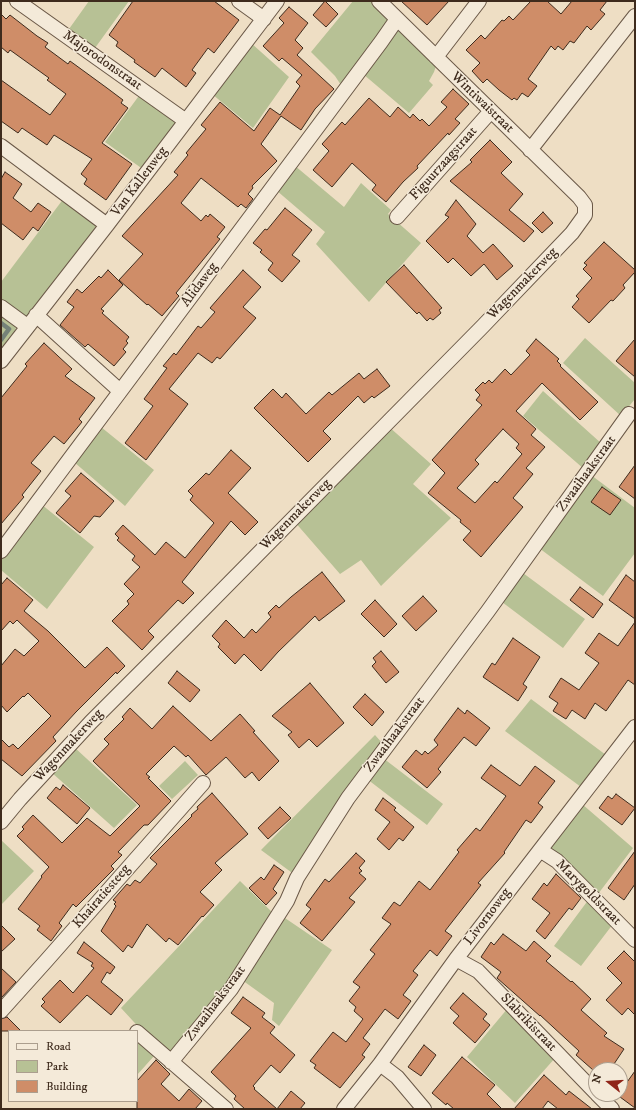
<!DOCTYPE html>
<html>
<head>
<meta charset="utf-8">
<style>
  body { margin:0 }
  #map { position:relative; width:636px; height:1110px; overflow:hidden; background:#eedec4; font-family:"IM FELL DW Pica",serif }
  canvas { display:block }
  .frame { position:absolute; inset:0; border:2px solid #3e2b1d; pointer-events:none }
  .legend { position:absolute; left:8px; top:1030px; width:130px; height:72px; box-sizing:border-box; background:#f4ead9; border:1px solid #ab9e8e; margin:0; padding:5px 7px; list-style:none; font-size:12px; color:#3e2b1d }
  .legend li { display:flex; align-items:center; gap:8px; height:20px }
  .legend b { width:20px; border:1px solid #ab9e8e }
  .north { position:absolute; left:588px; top:1062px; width:40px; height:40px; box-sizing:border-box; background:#f4ead9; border:1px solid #ab9e8e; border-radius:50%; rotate:287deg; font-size:11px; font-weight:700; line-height:16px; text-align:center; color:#3e2b1d }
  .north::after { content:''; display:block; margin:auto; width:14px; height:18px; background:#8f2418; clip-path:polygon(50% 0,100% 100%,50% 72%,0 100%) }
</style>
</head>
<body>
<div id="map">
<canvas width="636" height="1110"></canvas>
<div class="frame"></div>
<ul class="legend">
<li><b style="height:5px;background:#f4ead9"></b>Road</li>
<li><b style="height:11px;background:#b7c195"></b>Park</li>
<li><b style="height:11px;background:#cf8d68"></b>Building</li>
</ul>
<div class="north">N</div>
</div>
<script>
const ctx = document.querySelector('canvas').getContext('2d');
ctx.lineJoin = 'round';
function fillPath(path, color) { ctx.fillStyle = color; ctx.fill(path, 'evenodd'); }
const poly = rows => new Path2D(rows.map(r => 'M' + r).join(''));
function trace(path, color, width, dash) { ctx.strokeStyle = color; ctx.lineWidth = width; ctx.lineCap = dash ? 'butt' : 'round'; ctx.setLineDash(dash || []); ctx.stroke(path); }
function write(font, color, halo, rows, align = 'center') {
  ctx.font = font + ' "IM FELL DW Pica",serif'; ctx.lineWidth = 3; ctx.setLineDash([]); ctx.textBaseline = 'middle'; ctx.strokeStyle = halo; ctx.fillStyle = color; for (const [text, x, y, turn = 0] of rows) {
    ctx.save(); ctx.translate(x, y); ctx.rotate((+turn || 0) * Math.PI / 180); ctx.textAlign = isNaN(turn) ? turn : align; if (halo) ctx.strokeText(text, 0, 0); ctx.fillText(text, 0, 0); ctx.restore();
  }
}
const green = poly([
  [89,1,129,1,95,48,69,29],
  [353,1,373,1,384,11,390,23,341,85,335,76,311,52],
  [396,30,402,31,437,63,434,72,429,81,433,85,409,113,363,74],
  [251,43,289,77,253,128,212,94],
  [141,93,175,120,175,126,144,170,105,142],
  [294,165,344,207,361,183,391,210,388,214,421,243,369,302,316,244,325,232,276,190],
  [64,198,95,223,96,229,29,316,24,316,20,314,1,300,1,282],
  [1,314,16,327,15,332,1,354],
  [585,338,635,383,635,399,621,416,563,363],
  [543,391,602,444,584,469,523,416],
  [388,426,431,464,413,484,451,518,381,586,361,560,340,574,294,521],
  [101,427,154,470,125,506,74,462],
  [591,475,635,508,635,553,603,596,539,548],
  [41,504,94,547,47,609,1,570,1,557],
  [523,573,585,619,563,648,502,602],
  [531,699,606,755,581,787,505,731],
  [375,735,383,744,295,875,261,850],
  [74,747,137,805,114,828,51,772],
  [383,758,443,804,427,825,367,779],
  [185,761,198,775,172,799,159,786],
  [582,804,633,848,598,894,558,853,549,848],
  [1,840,34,871,1,905],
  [240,881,274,914,224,990,171,1055,145,1034,121,1008],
  [589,899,613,924,581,966,554,946],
  [282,916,332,950,279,1026,272,1020,274,1003,242,980],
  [508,1008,556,1057,515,1103,467,1057],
  [137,1041,154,1056,137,1075]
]);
const stream = poly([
  [1,323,9,329,1,340]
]);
const building = poly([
  [133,1,214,1,239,20,214,53,208,48,192,70,196,73,186,87,162,68,155,77,134,62,135,60,116,46,118,42,109,35,133,1],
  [325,1,338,14,326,27,313,15,325,1],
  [401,1,449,1,427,25,401,1],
  [531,1,547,1,561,14,572,1,607,1,600,10,605,14,591,30,587,26,574,43,570,41,563,50,558,46,555,50,551,46,528,79,537,86,528,97,522,93,517,100,514,98,512,100,499,90,487,79,483,83,472,71,480,63,466,50,481,35,485,39,502,20,504,21,509,16,513,20,531,1],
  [289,7,308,23,295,40,303,48,297,55,334,89,315,109,301,130,281,116,261,144,277,161,252,186,253,188,248,194,253,199,246,208,241,204,238,207,201,178,181,203,201,221,206,215,208,217,210,214,225,227,217,237,220,239,176,293,179,296,162,316,148,304,147,305,119,280,143,254,122,236,178,175,174,172,188,155,186,153,206,129,201,125,220,102,254,131,270,108,280,115,300,86,296,82,302,75,282,58,279,61,263,46,284,23,279,18,289,7],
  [1,14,6,19,10,15,37,36,48,43,45,47,68,64,70,61,107,88,123,100,121,103,128,108,102,143,132,164,106,200,84,184,87,179,81,174,92,159,54,135,47,145,22,128,18,133,1,121,1,80,50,115,66,94,47,80,49,78,10,50,8,53,1,47,1,14],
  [453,89,469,104,455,119,460,123,449,135,448,133,417,166,418,168,403,182,386,202,372,190,376,185,352,163,332,187,313,170,329,151,322,144,342,122,345,125,369,98,390,117,398,107,410,118,413,114,420,121,422,119,429,126,447,107,441,102,453,89],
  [490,140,512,162,501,173,523,194,509,210,534,231,524,242,450,181,472,162,470,160,490,140],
  [5,172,22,184,13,198,31,212,38,203,51,212,38,231,33,227,23,240,1,223,1,179,5,172],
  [456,200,476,224,467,236,483,253,493,244,513,266,497,280,484,264,471,276,453,258,448,263,426,241,449,217,445,215,456,200],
  [285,208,312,230,292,255,300,261,282,282,268,270,273,263,260,252,262,250,253,243,265,229,267,230,285,208],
  [543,212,553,223,542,233,532,223,543,212],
  [604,242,635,270,635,272,623,285,625,288,613,301,611,300,589,323,572,307,579,299,576,296,592,278,583,269,587,265,584,263,604,242],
  [404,265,442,308,439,310,441,313,433,320,430,318,427,321,419,312,417,314,386,282,404,265],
  [108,270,123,285,101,309,104,311,102,313,129,337,126,341,128,343,123,349,126,352,114,366,88,344,85,347,60,325,74,307,67,302,77,289,82,293,99,276,101,278,108,270],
  [243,270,261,287,243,307,256,318,220,359,217,357,212,363,198,353,169,389,188,404,146,460,125,443,153,406,144,399,167,368,163,366,174,353,176,355,198,326,201,328,215,312,210,308,243,270],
  [536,339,559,359,557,361,561,365,560,366,598,402,580,420,542,383,516,411,536,429,531,435,545,447,526,468,533,474,513,498,523,507,481,557,463,540,471,531,460,522,461,520,428,493,445,473,432,460,482,405,476,400,480,395,475,390,483,382,485,384,489,380,492,383,505,369,511,375,530,355,526,351,536,339],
  [503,429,519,444,516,448,522,454,497,483,495,481,475,503,457,488,479,464,475,460,503,429],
  [635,339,635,377,616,361,635,339],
  [44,343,72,369,65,376,95,398,79,419,82,422,64,444,54,436,31,463,41,471,22,495,24,497,1,524,1,398,27,366,25,364,44,343],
  [377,369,390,386,374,398,372,396,364,403,358,396,323,431,331,439,308,462,254,408,273,389,282,398,286,393,306,414,329,392,332,395,359,373,364,379,377,369],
  [231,450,251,468,228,493,258,522,245,535,231,521,182,582,194,593,183,604,178,600,148,631,154,637,142,650,112,621,129,604,127,601,134,594,124,584,140,567,132,560,135,556,117,540,119,538,115,534,123,525,155,555,166,542,185,558,214,523,190,500,193,496,188,491,206,473,209,475,231,450],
  [635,465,635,499,619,487,635,465],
  [81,473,114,501,100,517,94,516,80,533,56,513,71,496,65,491,81,473],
  [602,487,621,500,610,515,591,502,602,487],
  [322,572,345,601,319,621,315,616,278,652,261,671,244,654,235,664,218,647,220,644,212,636,226,620,244,638,252,629,256,633,271,617,268,613,276,605,279,608,291,597,322,572],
  [626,575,635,582,635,619,609,600,626,575],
  [7,578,33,600,24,611,48,631,85,668,107,647,125,666,117,674,116,672,76,712,53,737,56,741,22,776,1,759,1,739,9,747,13,744,18,749,51,716,28,693,24,697,23,696,7,712,1,705,1,666,15,649,24,656,39,641,17,620,13,624,10,621,1,631,1,585,7,578],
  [580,587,603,604,593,618,570,600,580,587],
  [423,596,437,611,416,631,402,616,423,596],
  [375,600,397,624,384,637,361,614,375,600],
  [635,622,635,685,628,680,606,711,595,703,585,719,572,710,566,719,553,711,558,703,549,697,561,678,579,690,599,663,585,653,599,633,618,646,635,622],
  [513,638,540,657,523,684,527,687,518,701,483,677,492,663,495,665,513,638],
  [381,651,399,672,386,683,372,666,376,662,373,658,381,651],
  [177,671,200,690,190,702,168,683,177,671],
  [310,683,344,723,317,747,309,739,299,748,288,735,292,732,272,716,310,683],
  [365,694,384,712,372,726,353,707,365,694],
  [173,706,211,741,240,714,255,731,253,732,279,761,259,781,252,772,245,778,226,757,206,775,188,755,186,757,174,746,146,774,150,777,148,778,171,801,148,825,144,825,118,852,122,855,111,866,114,869,76,907,73,904,59,923,62,926,51,941,37,930,40,926,18,909,42,877,41,876,49,867,17,836,24,829,22,827,33,815,62,843,87,818,110,836,140,806,93,761,109,744,104,739,124,719,122,717,130,708,152,729,173,706],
  [458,708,465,714,467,710,490,728,476,746,464,737,438,769,441,772,427,788,402,767,416,750,422,755,425,751,428,754,438,745,434,740,458,708],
  [491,765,520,786,535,766,555,781,538,803,543,807,531,823,526,820,504,852,505,853,478,883,481,885,445,931,452,936,437,956,430,950,413,971,418,975,403,995,411,1001,398,1019,385,1009,363,1038,370,1044,362,1055,365,1057,340,1088,314,1068,316,1065,310,1061,333,1032,346,1042,363,1019,354,1011,356,1007,349,1001,360,987,353,982,375,954,370,950,391,924,382,918,394,902,400,906,419,881,430,890,459,852,457,850,476,828,480,831,506,796,481,778,491,765],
  [63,785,90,808,77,824,47,798,56,787,60,790,63,785],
  [212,793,248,834,215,863,222,870,200,892,214,905,203,917,202,916,178,945,169,938,166,942,147,924,132,948,128,945,123,952,101,931,116,906,114,904,116,902,113,900,127,884,130,886,135,880,140,883,157,864,150,858,192,816,191,815,198,809,197,807,212,793],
  [616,794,635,808,622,825,599,808,608,796,612,799,616,794],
  [383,798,396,808,394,810,414,827,403,841,399,838,389,850,377,839,390,822,375,810,383,798],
  [280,807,291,818,268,839,258,828,280,807],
  [635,851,635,884,624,900,608,888,635,851],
  [356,853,365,861,359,868,362,871,359,873,366,879,349,898,355,902,322,941,300,923,311,909,306,905,325,879,329,882,356,853],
  [274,865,284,872,273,889,277,893,266,905,249,888,261,877,264,880,274,865],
  [556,874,581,898,572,910,569,908,545,939,536,931,550,913,532,899,544,883,547,886,556,874],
  [1,925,15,939,1,952,1,925],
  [503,934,526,951,534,941,551,956,546,961,571,982,572,981,591,999,581,1010,607,1033,604,1036,624,1049,610,1070,593,1070,576,1055,579,1051,540,1015,540,1016,497,978,501,972,481,957,491,942,494,945,503,934],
  [84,942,115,967,110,974,107,972,101,982,123,1000,111,1015,87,995,60,1023,41,1006,45,1002,42,999,60,980,73,993,94,968,91,966,93,963,77,953,84,942],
  [624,951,635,962,635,1015,628,1008,622,1015,606,1000,622,983,607,968,624,951],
  [1,968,16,982,1,998,1,968],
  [463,993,487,1014,483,1019,490,1025,475,1043,453,1023,459,1016,450,1008,463,993],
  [243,997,265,1013,262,1017,275,1027,270,1033,295,1055,280,1073,271,1065,253,1086,255,1088,254,1089,277,1109,291,1091,305,1103,300,1109,245,1109,234,1099,236,1096,211,1072,251,1028,231,1013,243,997],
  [7,1017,21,1031,1,1031,1,1019,7,1017],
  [424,1045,436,1055,421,1076,408,1067,424,1045],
  [462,1057,495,1085,487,1094,502,1109,454,1109,447,1103,446,1105,432,1093,462,1057],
  [156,1060,170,1074,161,1084,179,1101,189,1089,202,1101,195,1109,137,1109,137,1081,156,1060],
  [635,1071,635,1108,620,1097,620,1092,635,1071],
  [544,1075,566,1095,569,1091,592,1109,558,1109,548,1101,542,1109,514,1109,544,1075]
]);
const minor = poly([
  [17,1,186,121],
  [239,1,264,19],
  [436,57,479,1],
  [1,146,107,225],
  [530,150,635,16],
  [397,217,491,111],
  [1,307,27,326],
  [36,315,120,391],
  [1,361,107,225,277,1],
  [1,551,381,42,397,19],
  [1,822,20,799,91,722,182,631,483,326,572,233,585,215,585,205,579,197,379,1],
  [540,850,557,861,635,940],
  [456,959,478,971,596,1093],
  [1,1011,46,961,203,783],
  [137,1032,226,1109],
  [171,1062,231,989,287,901,297,878,348,798,488,611,629,414],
  [380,1064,397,1077,424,1109],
  [597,1094,612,1109],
  [344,1109,380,1064,456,959,635,727]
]);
const streetNames = [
  ["Majorodonstraat",102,61,35],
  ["Wintiwaistraat",482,103,44],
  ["Figuurzaagstraat",444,164,-48],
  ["Van Kallenweg",140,182,-53],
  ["Wagenmakerweg",523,284,-46],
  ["Alidaweg",200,285,-53],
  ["Zwaaihaakstraat",587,474,-54],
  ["Wagenmakerweg",296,515,-45],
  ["Zwaaihaakstraat",395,735,-53],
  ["Wagenmakerweg",69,746,-47],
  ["Marygoldstraat",588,893,45],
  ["Khairatiesteeg",102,897,-49],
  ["Livornoweg",488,917,-53],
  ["Zwaaihaakstraat",216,1004,-53],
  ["Slabrikistraat",528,1023,46]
];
fillPath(green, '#b7c195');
trace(stream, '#758278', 4.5);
fillPath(building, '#cf8d68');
trace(building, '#3e2b1d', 1);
trace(minor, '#6a5847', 16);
trace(minor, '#f4ead9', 14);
write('14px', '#3e2b1d', '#f4ead9', streetNames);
</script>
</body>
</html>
